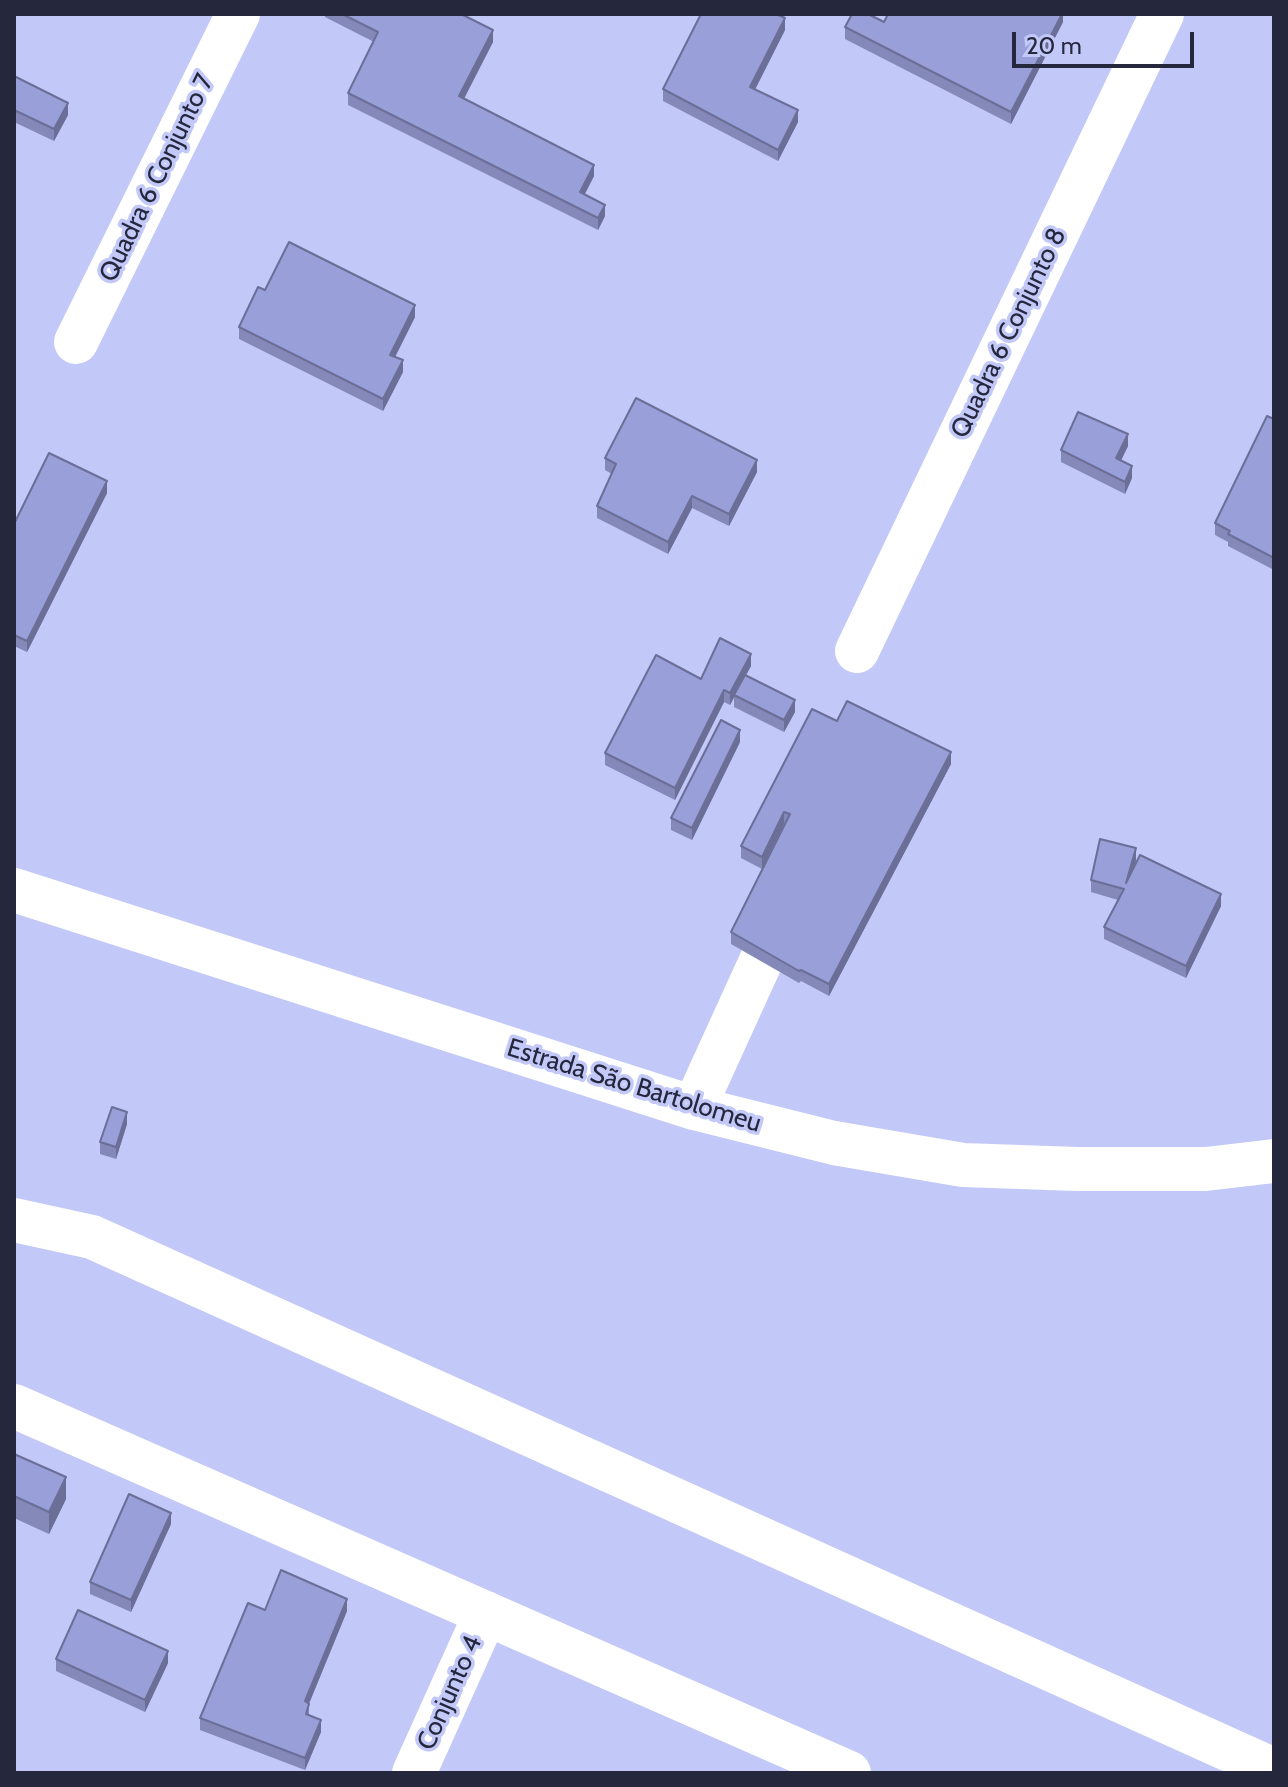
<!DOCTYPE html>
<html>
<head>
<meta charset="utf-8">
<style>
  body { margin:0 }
  #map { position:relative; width:1288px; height:1787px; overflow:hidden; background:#c2c8f7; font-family:Cabin,sans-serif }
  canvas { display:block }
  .frame { position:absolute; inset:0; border:16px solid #25273d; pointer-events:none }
  .scale { position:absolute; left:1012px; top:32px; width:182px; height:36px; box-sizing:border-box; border:4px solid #25273d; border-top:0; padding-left:10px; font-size:24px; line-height:28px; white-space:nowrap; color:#25273d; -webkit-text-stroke:6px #c2c8f7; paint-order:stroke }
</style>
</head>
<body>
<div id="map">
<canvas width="1288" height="1787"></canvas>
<div class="frame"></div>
<div class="scale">20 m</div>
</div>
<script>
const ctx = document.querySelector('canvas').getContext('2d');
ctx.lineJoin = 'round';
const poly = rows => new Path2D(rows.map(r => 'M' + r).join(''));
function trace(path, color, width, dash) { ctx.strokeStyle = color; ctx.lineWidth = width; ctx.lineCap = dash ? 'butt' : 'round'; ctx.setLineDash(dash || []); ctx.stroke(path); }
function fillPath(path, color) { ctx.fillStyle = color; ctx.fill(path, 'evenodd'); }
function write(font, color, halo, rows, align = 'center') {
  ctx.font = font + ' Cabin,sans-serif'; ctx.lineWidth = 7; ctx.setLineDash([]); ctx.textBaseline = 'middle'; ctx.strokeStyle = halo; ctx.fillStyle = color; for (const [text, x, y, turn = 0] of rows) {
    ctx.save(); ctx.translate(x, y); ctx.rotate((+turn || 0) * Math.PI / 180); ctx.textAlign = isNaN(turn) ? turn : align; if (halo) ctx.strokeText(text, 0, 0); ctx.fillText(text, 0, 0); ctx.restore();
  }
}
const minor = poly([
  [76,342,238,14],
  [857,651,1162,14],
  [14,890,694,1108,834,1143,963,1165,1077,1169,1206,1169,1274,1161],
  [694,1108,786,906],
  [14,1220,92,1237,1274,1770],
  [14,1406,849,1773],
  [414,1773,486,1613]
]);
const wall = poly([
  [325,14,461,14,493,42,464,99,594,176,585,194,605,216,598,230,348,105,348,93,374,42,325,17],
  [1063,14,1063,22,1011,124,845,39,845,27,884,22],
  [785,30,755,90,798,122,778,161,663,101,663,89],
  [14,76,68,115,54,141,14,122],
  [265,290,415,317,395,357,403,372,383,411,239,339,239,327],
  [1274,419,1274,570,1228,546,1228,542,1215,535,1215,523],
  [1128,446,1121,461,1132,478,1125,494,1061,462,1061,450],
  [605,458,757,472,729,526,692,508,668,554,597,518,597,506,612,474,605,470],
  [107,493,27,652,14,646,14,524],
  [751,666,746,675,795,712,784,732,734,707,734,697,730,705,724,702,675,800,605,765,605,753,701,679],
  [837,721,951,764,829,996,801,981,799,983,731,944,731,932,785,824,762,869,741,858,741,846],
  [740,742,692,840,671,830,671,818],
  [1136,860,1134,866,1221,906,1186,978,1104,939,1104,927,1118,900,1091,892,1091,880],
  [127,1124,116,1159,100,1154,100,1142],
  [14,1444,16,1455,66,1499,49,1534,14,1518],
  [171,1524,131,1612,90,1594,90,1582],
  [265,1610,347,1611,309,1704,309,1716,321,1732,305,1770,200,1730,200,1718],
  [56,1659,168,1663,145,1712,56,1671]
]);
const shadedWall = poly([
  [1062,14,1063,14,1063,22,1011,124,1011,112],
  [785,18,785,30,750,99,750,87],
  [493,30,493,42,459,108,459,96],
  [68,103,68,115,54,141,54,129],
  [798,110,798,122,778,161,778,150],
  [594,165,594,176,580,203,580,192],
  [605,205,605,216,598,230,598,218],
  [415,305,415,317,390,367,390,355],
  [403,360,403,372,383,411,383,399],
  [1128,434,1128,446,1116,470,1116,458],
  [757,460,757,472,729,526,729,514],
  [1132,466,1132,478,1125,494,1125,482],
  [107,481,107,493,27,652,27,641],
  [692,496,692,508,668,554,668,542],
  [751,654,751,666,730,705,730,693],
  [724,690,724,702,675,800,675,788],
  [795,700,795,712,784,732,784,720],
  [740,730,740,742,692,840,692,828],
  [951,752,951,764,829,996,829,984],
  [784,812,784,824,762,869,762,857],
  [1136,848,1136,860,1126,895,1126,883],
  [1221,894,1221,906,1186,978,1186,966],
  [127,1112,127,1124,116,1159,116,1147],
  [66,1477,66,1499,49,1534,49,1512],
  [171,1513,171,1524,131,1612,131,1600],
  [347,1599,347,1611,305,1713,305,1701],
  [168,1651,168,1663,145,1712,145,1700],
  [321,1720,321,1732,305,1770,305,1758]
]);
const building = poly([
  [342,14,461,14,493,30,459,96,594,165,580,192,605,205,598,218,348,93,378,32,342,14],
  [701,14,776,14,785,18,750,87,798,110,778,150,663,89,701,14],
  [852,14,868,14,884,22,888,14,1062,14,1011,112,845,27,852,14],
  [14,76,68,103,54,129,14,110,14,76],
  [289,242,415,305,390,355,403,360,383,399,239,327,258,287,265,290,289,242],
  [636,398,757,460,729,514,692,496,668,542,597,506,616,464,605,458,636,398],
  [1078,412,1128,434,1116,458,1132,466,1125,482,1061,450,1078,412],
  [1267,416,1274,419,1274,558,1228,534,1230,531,1215,523,1267,416],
  [49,453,107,481,27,641,14,635,14,524,49,453],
  [720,638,751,654,730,693,724,690,675,788,605,753,656,655,701,679,720,638],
  [745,675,795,700,784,720,734,695,745,675],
  [847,701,951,752,829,984,801,970,799,971,731,932,790,814,784,812,762,857,741,846,812,709,837,721,847,701],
  [721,720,740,730,692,828,671,818,721,720],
  [1100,839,1136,848,1126,883,1140,855,1221,894,1186,966,1104,927,1124,889,1091,880,1100,839],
  [112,1107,127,1112,116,1147,100,1142,112,1107],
  [14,1454,66,1477,49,1512,14,1496,14,1454],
  [129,1494,171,1513,131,1600,90,1582,129,1494],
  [281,1570,347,1599,305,1701,309,1704,306,1714,321,1720,305,1758,200,1718,248,1603,265,1610,281,1570],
  [78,1610,168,1651,145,1700,56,1659,78,1610]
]);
const streetNames = [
  ["Quadra 6 Conjunto 7",157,178,-64],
  ["Quadra 6 Conjunto 8",1009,333,-64],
  ["Estrada São Bartolomeu",634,1086,17],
  ["Conjunto 4",450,1693,-66]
];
trace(minor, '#fff', 44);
fillPath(wall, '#8489ba');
fillPath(shadedWall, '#6b6f97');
fillPath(building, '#999fd8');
trace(building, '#6b6f97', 2);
write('26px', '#25273d', '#c2c8f7', streetNames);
</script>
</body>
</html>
